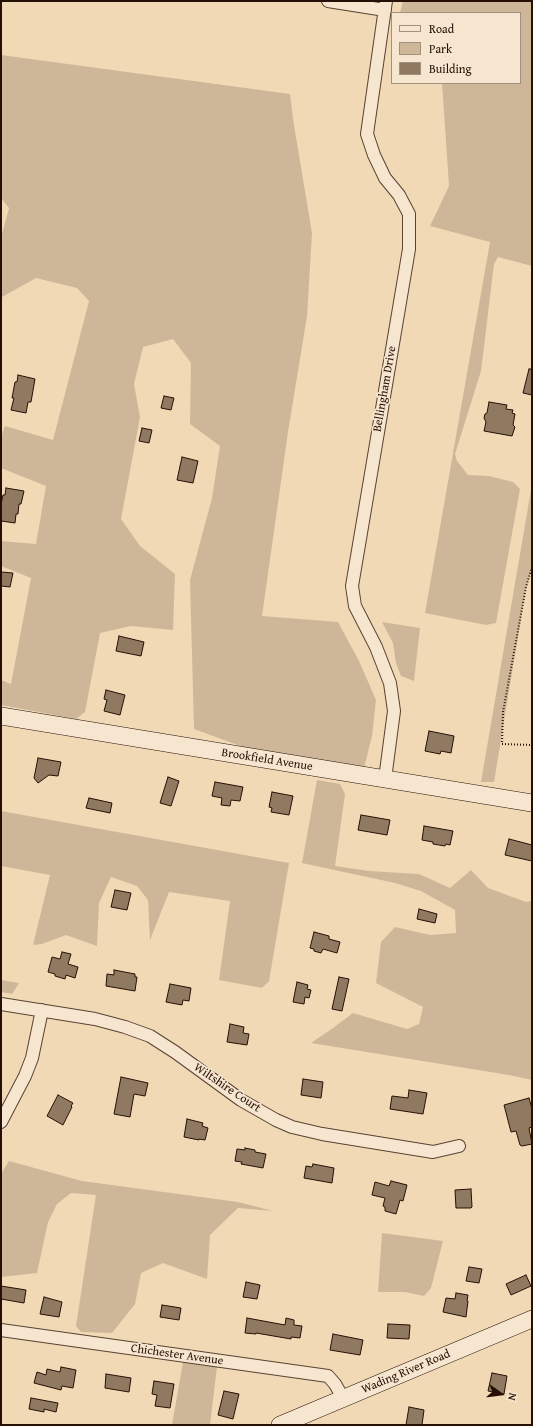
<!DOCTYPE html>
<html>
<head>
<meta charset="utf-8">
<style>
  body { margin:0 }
  #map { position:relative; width:533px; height:1426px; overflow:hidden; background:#f1d9b6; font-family:"Gentium Book Plus",serif }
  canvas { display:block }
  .frame { position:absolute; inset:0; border:2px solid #261005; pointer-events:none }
  .legend { position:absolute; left:391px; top:12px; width:130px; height:72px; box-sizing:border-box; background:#f6e6d0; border:1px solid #a3907f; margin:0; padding:5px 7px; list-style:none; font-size:12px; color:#261005 }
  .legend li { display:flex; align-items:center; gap:8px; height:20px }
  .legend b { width:20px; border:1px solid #a3907f }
  .north { position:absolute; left:481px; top:1374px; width:40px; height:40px; -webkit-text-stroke:3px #f6e6d0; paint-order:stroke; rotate:104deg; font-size:11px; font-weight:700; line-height:16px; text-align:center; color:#261005 }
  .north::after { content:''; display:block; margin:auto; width:14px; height:18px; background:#261005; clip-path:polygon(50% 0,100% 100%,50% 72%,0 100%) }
</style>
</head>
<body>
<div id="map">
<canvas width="533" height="1426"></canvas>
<div class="frame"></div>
<ul class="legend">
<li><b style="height:5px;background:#f6e6d0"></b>Road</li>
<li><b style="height:11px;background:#ceb798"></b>Park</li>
<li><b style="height:11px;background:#907961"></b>Building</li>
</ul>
<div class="north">N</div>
</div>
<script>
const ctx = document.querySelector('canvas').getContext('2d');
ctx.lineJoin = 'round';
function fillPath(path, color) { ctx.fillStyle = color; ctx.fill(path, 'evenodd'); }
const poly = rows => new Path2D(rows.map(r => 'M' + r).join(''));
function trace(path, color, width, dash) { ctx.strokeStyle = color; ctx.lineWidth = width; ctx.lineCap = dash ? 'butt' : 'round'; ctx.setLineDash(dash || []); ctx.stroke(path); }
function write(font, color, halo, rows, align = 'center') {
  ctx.font = font + ' "Gentium Book Plus",serif'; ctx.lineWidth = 3.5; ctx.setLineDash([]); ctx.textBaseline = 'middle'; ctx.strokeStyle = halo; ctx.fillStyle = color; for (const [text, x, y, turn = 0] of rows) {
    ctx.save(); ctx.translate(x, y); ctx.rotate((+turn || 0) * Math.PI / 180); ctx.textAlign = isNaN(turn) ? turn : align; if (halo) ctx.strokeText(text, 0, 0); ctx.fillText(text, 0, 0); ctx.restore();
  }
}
const green = poly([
  [403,1,532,1,532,266,498,257,494,264,481,371,455,454,457,461,468,475,489,476,513,482,520,489,496,623,486,625,425,613,490,242,430,226,449,186,442,83,520,83,520,13,400,13],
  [1,55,290,94,293,119,312,233,307,316,288,432,262,616,338,622,359,661,376,700,372,736,364,768,243,747,194,729,190,580,212,498,220,446,190,424,191,363,173,339,143,347,134,384,140,417,121,519,140,546,175,574,173,630,131,626,100,633,85,712,76,719,1,705,1,680,11,684,31,578,1,566,1,541,36,544,46,486,1,468,1,437,5,426,53,440,89,301,77,288,36,278,2,297,1,303,1,238,9,208,1,198],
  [532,484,532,570,526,588,494,782,481,782],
  [382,622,420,628,414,681,401,676,396,663,393,643],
  [317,780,340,784,345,794,335,866,369,871,419,874,450,888,471,870,488,888,526,902,532,901,532,1080,509,1075,311,1043,333,1028,353,1013,407,1029,419,1024,423,1007,376,983,381,942,395,927,430,935,456,933,455,910,421,891,395,883,302,863],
  [1,811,289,863,269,981,262,988,219,980,230,901,169,892,150,940,148,900,137,886,111,877,99,903,97,946,66,935,42,944,33,945,50,875,1,866],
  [1,980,19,983,12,994,1,992],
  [9,1161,82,1181,238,1202,273,1211,238,1208,210,1235,207,1279,163,1263,141,1273,135,1304,112,1333,81,1332,76,1326,96,1195,71,1193,57,1204,48,1222,37,1273,1,1277,1,1174],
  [382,1233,443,1241,431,1288,424,1296,405,1292,378,1292],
  [183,1362,217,1367,210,1425,172,1425]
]);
const building = poly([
  [529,369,532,369,532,395,523,393,529,369],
  [18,375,35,379,31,402,28,402,26,413,11,410,14,398,12,398,15,382,17,382,18,375],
  [164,396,174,398,171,410,161,408,164,396],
  [489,402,507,405,506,409,513,410,512,413,515,414,513,425,515,427,512,436,484,431,486,422,484,418,485,414,487,413,489,402],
  [142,428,152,430,149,443,139,441,142,428],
  [182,457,198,461,193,483,177,480,182,457],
  [6,488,24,491,21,504,19,504,18,514,16,514,15,523,1,521,1,504,3,495,5,495,6,488],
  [1,572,13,573,10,587,1,586,1,572],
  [119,636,144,642,141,656,116,651,119,636],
  [106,690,125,695,120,715,104,711,107,700,104,699,106,690],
  [429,731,454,736,451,753,441,751,440,754,425,751,429,731],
  [38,758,61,762,58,776,49,775,38,783,34,778,38,758],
  [168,777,179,781,171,806,160,803,168,777],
  [215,782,243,787,240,801,231,800,230,806,221,805,222,798,212,796,215,782],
  [272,792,293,796,289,815,271,812,272,808,269,807,272,792],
  [89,798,112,803,110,813,86,808,89,798],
  [361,815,390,820,387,835,358,830,361,815],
  [424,826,453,831,450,845,446,844,445,846,433,844,433,842,422,840,424,826],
  [509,839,532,845,532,861,505,855,509,839],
  [115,890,131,893,127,910,111,907,115,890],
  [419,909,437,914,435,923,417,919,419,909],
  [314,932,329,936,329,939,340,942,337,953,323,949,321,953,314,951,314,949,310,948,314,932],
  [62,952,71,954,68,964,78,967,75,978,66,975,65,979,55,976,55,974,48,972,52,957,60,959,62,952],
  [114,970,135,974,135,977,137,977,135,991,106,986,107,974,114,975,114,970],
  [339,977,349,979,342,1011,332,1009,339,977],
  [297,982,308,985,307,989,311,990,309,998,305,997,304,1004,293,1002,297,982],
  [170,984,191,988,189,1001,183,1000,182,1005,166,1002,170,984],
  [230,1024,244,1027,243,1033,249,1034,247,1045,227,1042,230,1024],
  [121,1077,148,1083,145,1096,134,1094,130,1117,114,1114,121,1077],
  [303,1079,323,1082,321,1098,301,1095,303,1079],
  [409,1090,427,1093,423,1114,390,1109,392,1096,408,1098,409,1090],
  [58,1095,73,1103,71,1106,72,1107,63,1125,47,1116,58,1095],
  [529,1098,532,1109,532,1127,529,1128,532,1144,522,1146,520,1145,516,1131,511,1132,504,1105,529,1098],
  [187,1119,203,1123,202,1126,208,1128,205,1140,199,1139,199,1140,184,1137,187,1119],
  [245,1148,255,1150,255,1152,266,1154,263,1168,241,1164,242,1162,235,1161,237,1149,245,1150,245,1148],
  [313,1164,334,1168,332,1183,304,1178,306,1166,312,1167,313,1164],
  [391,1181,407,1185,403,1201,400,1200,396,1214,385,1211,385,1207,383,1206,385,1198,372,1195,375,1182,389,1186,391,1181],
  [471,1189,472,1207,471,1208,456,1208,455,1190,471,1189],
  [469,1267,482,1269,479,1283,466,1281,469,1267],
  [526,1275,531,1286,511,1295,506,1284,526,1275],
  [246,1282,260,1285,257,1299,243,1297,246,1282],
  [1,1286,26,1290,24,1303,1,1299,1,1286],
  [456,1293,468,1295,467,1301,468,1301,466,1317,443,1312,446,1298,455,1299,456,1293],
  [44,1297,62,1302,59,1317,40,1314,44,1297],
  [162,1305,181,1308,179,1320,160,1317,162,1305],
  [247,1318,285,1325,286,1318,294,1320,294,1325,302,1326,300,1338,291,1337,291,1339,256,1333,256,1334,245,1333,247,1318],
  [388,1324,410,1325,409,1339,387,1338,388,1324],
  [333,1334,363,1340,360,1355,330,1350,333,1334],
  [61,1367,76,1370,73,1388,62,1386,61,1390,34,1383,37,1372,46,1375,47,1369,60,1372,61,1367],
  [492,1373,507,1376,504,1394,488,1391,492,1373],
  [106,1374,131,1378,129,1392,105,1388,106,1374],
  [154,1381,174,1384,170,1408,155,1406,157,1395,152,1394,154,1381],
  [224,1391,239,1394,233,1419,218,1415,224,1391],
  [31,1398,58,1403,56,1412,44,1409,44,1412,29,1409,31,1398],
  [409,1407,424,1410,422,1425,406,1425,409,1407]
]);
const path = poly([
  [532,567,526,587,503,712,502,744,532,745]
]);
const minor = poly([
  [328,1,385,10],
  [385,779,394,711,390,683,376,647,355,606,352,586,409,249,409,214,399,195,385,178,374,155,367,134,386,1],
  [1,1004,95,1019,125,1027,150,1036,175,1052,241,1100,276,1120,292,1127,322,1134,433,1152,459,1146],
  [1,1122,25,1076,32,1058,42,1010],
  [1,1330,328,1376,335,1384,343,1398]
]);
const secondary = poly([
  [1,716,532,803],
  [280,1425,532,1319]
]);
const streetNames = [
  ["Bellingham Drive",385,389,-80],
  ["Brookfield Avenue",267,760,9],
  ["Wiltshire Court",227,1088,34],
  ["Chichester Avenue",177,1355,8],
  ["Wading River Road",406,1372,-23]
];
fillPath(green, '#ceb798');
fillPath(building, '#907961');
trace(building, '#261005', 1);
trace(minor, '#594231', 14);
trace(secondary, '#261005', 18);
trace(path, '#261005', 2, [1, 2]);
trace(minor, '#f6e6d0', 12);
trace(secondary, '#f6e6d0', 17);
write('12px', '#261005', '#f6e6d0', streetNames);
</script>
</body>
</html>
